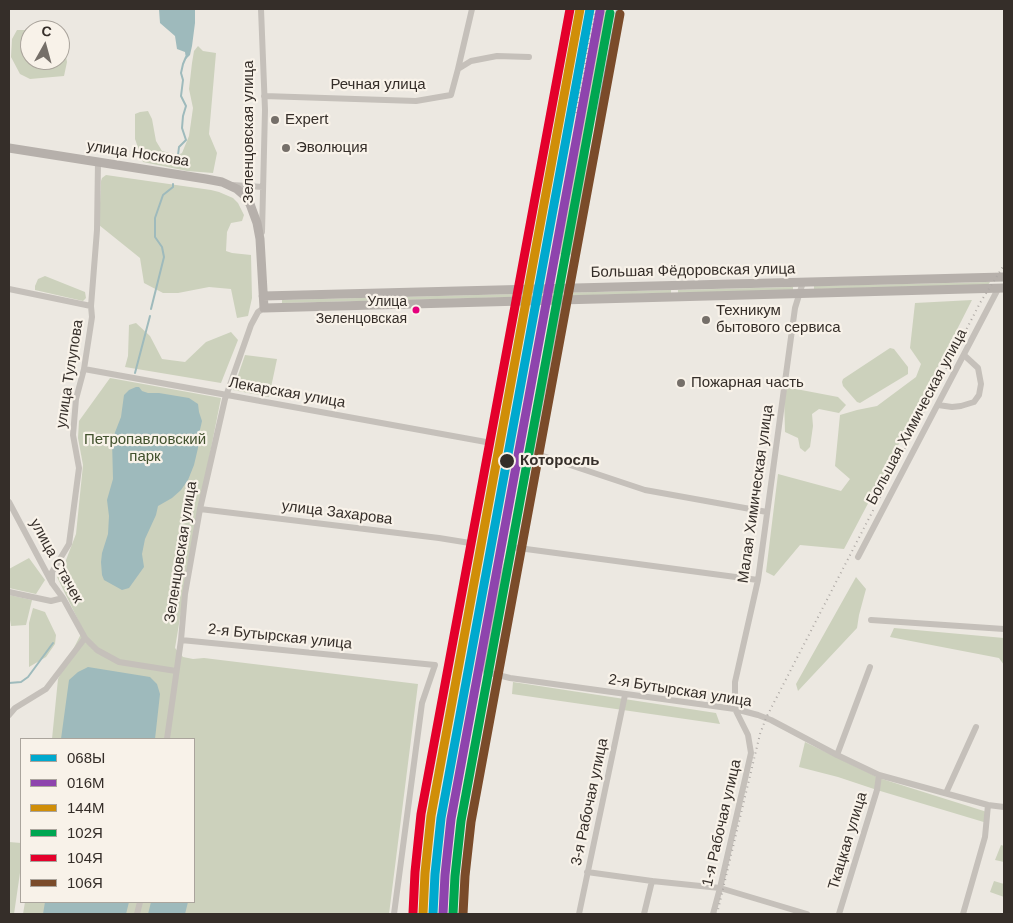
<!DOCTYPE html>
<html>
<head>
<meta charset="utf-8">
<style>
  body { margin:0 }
  #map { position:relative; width:1013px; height:923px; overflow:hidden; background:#ece8e1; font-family:Helvetica,sans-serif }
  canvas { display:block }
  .frame { position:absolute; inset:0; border:10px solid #352e29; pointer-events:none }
  .legend { position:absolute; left:20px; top:738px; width:175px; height:165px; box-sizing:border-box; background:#f8f2e9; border:1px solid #aaa49c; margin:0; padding:6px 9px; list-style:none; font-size:15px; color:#352e29 }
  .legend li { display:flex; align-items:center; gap:10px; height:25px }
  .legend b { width:25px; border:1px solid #aaa49c }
  .north { position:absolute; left:20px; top:20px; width:50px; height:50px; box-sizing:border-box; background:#f8f2e9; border:1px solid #aaa49c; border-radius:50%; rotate:7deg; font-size:14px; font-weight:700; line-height:20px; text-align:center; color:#352e29 }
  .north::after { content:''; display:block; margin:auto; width:18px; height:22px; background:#756f69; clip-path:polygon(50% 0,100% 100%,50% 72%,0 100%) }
</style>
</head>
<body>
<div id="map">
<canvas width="1013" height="923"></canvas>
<div class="frame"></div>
<ul class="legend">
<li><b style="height:6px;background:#00a9ce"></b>068Ы</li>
<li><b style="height:6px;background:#8e44ad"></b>016М</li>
<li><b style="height:6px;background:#d08e08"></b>144М</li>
<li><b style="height:6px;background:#00a651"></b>102Я</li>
<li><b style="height:6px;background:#e4002b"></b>104Я</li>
<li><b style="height:6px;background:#7a4b2a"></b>106Я</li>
</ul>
<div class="north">С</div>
</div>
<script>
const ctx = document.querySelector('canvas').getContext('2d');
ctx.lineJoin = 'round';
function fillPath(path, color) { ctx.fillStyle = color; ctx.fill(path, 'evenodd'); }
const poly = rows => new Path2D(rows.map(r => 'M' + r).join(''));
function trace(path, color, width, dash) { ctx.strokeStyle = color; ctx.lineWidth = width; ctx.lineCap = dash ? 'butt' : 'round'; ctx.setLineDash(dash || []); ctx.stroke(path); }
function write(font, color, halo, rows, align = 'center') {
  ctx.font = font + ' Helvetica,sans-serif'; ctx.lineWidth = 4.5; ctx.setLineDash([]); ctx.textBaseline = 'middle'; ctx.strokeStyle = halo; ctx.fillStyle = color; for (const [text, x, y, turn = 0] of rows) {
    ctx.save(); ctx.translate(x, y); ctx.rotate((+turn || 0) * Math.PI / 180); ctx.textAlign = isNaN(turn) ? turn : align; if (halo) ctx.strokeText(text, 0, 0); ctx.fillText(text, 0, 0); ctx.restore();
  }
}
const green = poly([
  [599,9,611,9,603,46,590,122,588,172,583,219,579,240,576,255,553,254,555,250],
  [17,30,30,30,30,60,60,60,60,40,63,39,67,62,64,76,30,79,20,74,11,57,12,39],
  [198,46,203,51,216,53,209,134,217,153,213,173,187,171,143,162,135,139,135,114,140,112,148,111,152,119,156,141,162,151,178,155,182,153,189,136,193,108,189,89,192,63,194,51],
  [106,175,211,190,219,192,233,198,238,203,244,215,242,221,231,223,227,232,226,251,232,253,251,255,252,298,248,316,237,318,231,289,209,287,178,293,163,293,144,283,140,258,99,225,101,181,102,178],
  [45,276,85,292,86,298,83,301,35,290,35,286,38,279],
  [990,282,988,285,814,289,814,286],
  [793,287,793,290,678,293,678,290],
  [671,290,671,293,282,303,282,300],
  [972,300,883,475,844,549,800,545,774,576,766,572,778,474,841,491,850,479,835,466,840,415,857,410,877,406,916,377,921,364,910,348,915,303],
  [136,323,150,336,162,359,185,362,206,342,231,332,238,340,221,383,125,367,128,356,129,325],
  [890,348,894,349,908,367,908,374,860,403,857,402,843,386,842,382,843,379],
  [245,355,277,359,269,397,233,390],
  [110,378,221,398,194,534,175,648,183,657,193,659,204,658,418,684,389,914,23,914,25,902,194,902,194,739,52,739,58,679,83,630,57,577,66,560,76,534,83,465,78,438,79,421],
  [788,388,796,389,838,397,846,405,839,413,819,409,812,414,813,426,810,447,805,452,800,448,798,438,785,432,784,394],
  [29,558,45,580,36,594,9,588,9,569],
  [856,577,866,589,859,615,857,628,798,691,796,684],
  [9,595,32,600,26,625,11,626,9,614],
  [33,608,45,612,56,635,55,644,46,657,29,667,29,623],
  [894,628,1004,638,1004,665,999,658,890,637],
  [513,682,716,713,720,724,512,694],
  [805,742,879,778,987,812,987,823,877,790,838,777,799,767],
  [9,842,21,843,21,866,14,914,9,914],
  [1001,845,1004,846,1004,862,995,860],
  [994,881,1004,884,1004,897,990,892]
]);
const water = poly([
  [159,9,195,9,195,23,192,46,190,55,186,59,185,52,177,49,175,36,160,23],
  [136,387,139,387,142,391,148,393,159,393,189,398,198,404,199,412,202,421,199,434,198,448,194,465,188,480,181,490,172,498,158,506,156,515,145,539,142,554,144,567,129,588,122,590,104,580,102,575,101,562,102,553,108,534,109,516,107,500,113,479,112,440,121,417,124,395,129,390],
  [88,667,150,677,157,684,160,694,155,739,61,739,69,680,78,672],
  [45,902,129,902,126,914,43,914],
  [151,902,188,902,185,914,148,914]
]);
const stream = poly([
  [177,163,179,147,186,140,182,128,183,116,186,106,181,96,183,80,181,73,183,64,186,57],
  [573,261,582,235,595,161,595,137,598,109,617,9],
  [151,309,164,257,162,247,155,237,155,218,163,195,173,187,173,184],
  [135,373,150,316],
  [9,683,21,682,28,677,53,643]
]);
const street = poly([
  [261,9,265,110,262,232],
  [458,69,472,9],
  [264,96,416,101,451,95,458,69,471,61,497,56,529,57],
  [232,185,263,187],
  [9,289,91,306],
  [560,300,531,452,511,547,497,599,487,650,486,672,510,678,735,709,758,715,771,720,837,755,879,775,988,805,1004,807],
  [84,369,486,442],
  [938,405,952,407,961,406,974,402,979,395,981,384,978,368,964,355],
  [531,452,645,490,767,512],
  [9,502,52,583,63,598,85,638,97,650,119,662,176,671],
  [200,509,439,538,470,543],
  [511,547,758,580],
  [858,557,998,289],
  [52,583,52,572,69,544,79,468,73,435,76,399,84,369,92,317,91,306,97,230,98,162],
  [9,592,51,601,63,598],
  [871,620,1004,629],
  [181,640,435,665,422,703,394,914],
  [9,715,15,708,46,689,85,638],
  [167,739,181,640,185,594,200,509,225,399,251,325,258,312,264,308],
  [837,755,870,667],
  [946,793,976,727],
  [587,872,652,881,720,888,807,914],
  [137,914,140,902],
  [579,914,625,695],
  [644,914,652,881],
  [713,914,720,888,751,753,748,735,735,709,735,682,758,580,795,308,803,282],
  [839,914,877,790,879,775],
  [963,914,985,837,988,805]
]);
const secondary = poly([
  [9,148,206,179,222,182,237,189,244,195,250,204,257,223,260,239,264,308,1004,288],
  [263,296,1004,277]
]);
const rail = poly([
  [576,113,595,9],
  [717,914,760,734,766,718,980,303,1004,265]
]);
const rail1 = poly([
  [433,914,435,874,441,818,590,9]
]);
const rail2 = poly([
  [443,914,445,875,451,819,600,11]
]);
const rail3 = poly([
  [423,914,425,873,431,816,580,9]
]);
const rail4 = poly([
  [453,914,455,876,461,821,610,13]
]);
const rail5 = poly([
  [413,913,415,872,421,814,570,9]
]);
const rail6 = poly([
  [463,914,465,876,471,822,620,14]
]);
const markers = [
  [275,120,5,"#756f69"],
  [286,148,5,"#756f69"],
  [416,310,4.5,"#e5007d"],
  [706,320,5,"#756f69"],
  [681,383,5,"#756f69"],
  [507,461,8,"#352e29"]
];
const busNames = [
  ["Улица",407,302],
  ["Зеленцовская",407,319]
];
const streetNames = [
  ["Речная улица",378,85],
  ["Зеленцовская улица",249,132,-90],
  ["улица Носкова",138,154,9],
  ["Большая Фёдоровская улица",693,271,-1],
  ["улица Тулупова",70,374,-81],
  ["Лекарская улица",287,393,10],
  ["Большая Химическая улица",917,417,-62],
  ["Малая Химическая улица",756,494,-82],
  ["улица Захарова",337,513,7],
  ["Зеленцовская улица",181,552,-81],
  ["улица Стачек",56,561,61],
  ["2-я Бутырская улица",280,637,6],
  ["2-я Бутырская улица",680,691,9],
  ["3-я Рабочая улица",590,802,-78],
  ["1-я Рабочая улица",722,823,-77],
  ["Ткацкая улица",848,841,-73]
];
const poiNames = [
  ["Expert",285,120],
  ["Эволюция",296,148],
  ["Техникум",716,311],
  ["бытового сервиса",716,328],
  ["Пожарная часть",691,383]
];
const parkNames = [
  ["Петропавловский",145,440],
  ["парк",145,457]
];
const stopNames = [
  ["Которосль",520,461]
];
fillPath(green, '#ccd1bc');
fillPath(water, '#9ebabc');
trace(stream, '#9ebabc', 2);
trace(street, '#c5c0ba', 6);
trace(secondary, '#b6b0ab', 9);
trace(rail, '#ada8a4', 2, [1, 4]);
trace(rail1, '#00a9ce', 9);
trace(rail2, '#8e44ad', 9);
trace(rail3, '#d08e08', 9);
trace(rail4, '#00a651', 9);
trace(rail5, '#e4002b', 9);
trace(rail6, '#7a4b2a', 9);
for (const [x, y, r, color] of markers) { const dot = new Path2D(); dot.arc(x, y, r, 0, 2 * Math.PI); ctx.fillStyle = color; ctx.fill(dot); trace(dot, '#f8f2e9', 2); }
write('14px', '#352e29', '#f8f2e9', busNames, 'right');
write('15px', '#352e29', '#f8f2e9', streetNames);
write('15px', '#352e29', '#f8f2e9', poiNames, 'left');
write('15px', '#42522e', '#f8f2e9', parkNames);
write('bold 15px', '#352e29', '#f8f2e9', stopNames, 'left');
</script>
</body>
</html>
